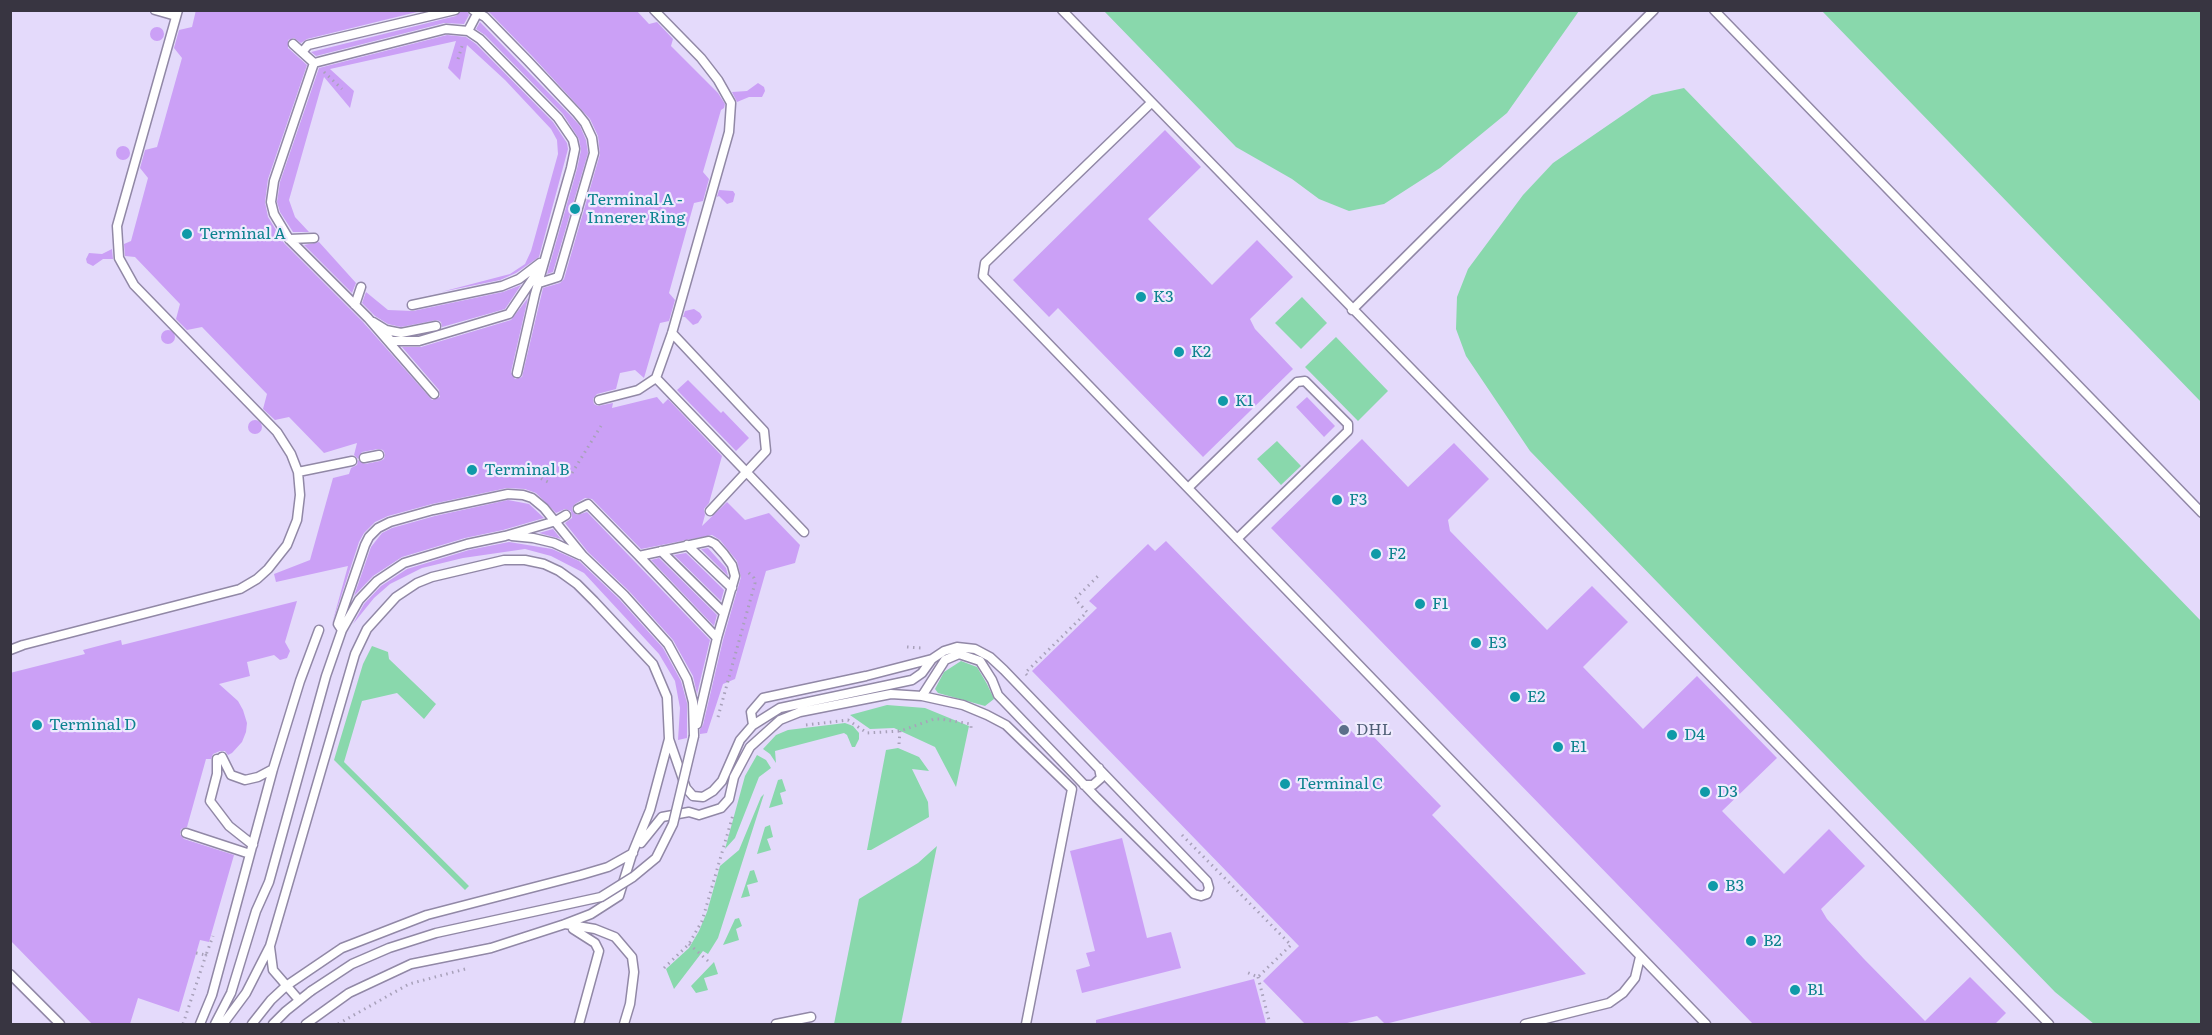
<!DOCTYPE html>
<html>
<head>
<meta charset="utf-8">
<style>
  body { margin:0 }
  #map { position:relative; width:2212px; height:1035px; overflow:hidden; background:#e4dafb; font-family:Literata,serif }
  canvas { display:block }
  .frame { position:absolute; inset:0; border:12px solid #383541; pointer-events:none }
</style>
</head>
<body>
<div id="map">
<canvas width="2212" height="1035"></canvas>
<div class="frame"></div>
</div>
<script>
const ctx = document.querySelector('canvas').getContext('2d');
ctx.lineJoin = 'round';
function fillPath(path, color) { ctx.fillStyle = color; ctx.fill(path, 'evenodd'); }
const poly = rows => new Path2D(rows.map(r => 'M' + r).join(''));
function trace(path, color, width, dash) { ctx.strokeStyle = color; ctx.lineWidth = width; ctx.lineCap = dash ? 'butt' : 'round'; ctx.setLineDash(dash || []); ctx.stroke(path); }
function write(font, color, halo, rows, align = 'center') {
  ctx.font = font + ' Literata,serif'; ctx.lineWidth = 4.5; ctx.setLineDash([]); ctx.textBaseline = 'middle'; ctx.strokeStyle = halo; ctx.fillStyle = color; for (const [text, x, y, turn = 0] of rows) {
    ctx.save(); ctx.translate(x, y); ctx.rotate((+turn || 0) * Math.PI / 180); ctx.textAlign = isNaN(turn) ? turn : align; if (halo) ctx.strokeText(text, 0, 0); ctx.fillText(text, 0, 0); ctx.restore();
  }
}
const green = poly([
  [1104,11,1579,11,1507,113,1440,168,1384,204,1349,211,1319,199,1292,179,1236,147],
  [1822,11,2201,11,2201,402],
  [1684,88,2201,621,2201,1024,2094,1024,2055,992,1530,451,1466,356,1456,329,1457,297,1468,269,1523,195,1553,163,1652,95],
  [1302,297,1327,323,1301,349,1275,323],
  [1336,337,1388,391,1358,421,1305,367],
  [1277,441,1301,466,1281,485,1257,459],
  [372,646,388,652,389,659,436,704,424,719,397,693,362,701,344,762,469,886,465,890,334,760,363,664],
  [961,661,977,667,987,684,994,699,985,706,938,693,935,689,944,672],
  [887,705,925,708,969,726,956,787,935,747,894,728,870,729,850,715],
  [845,723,853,726,859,733,859,739,855,747,852,747,847,735,844,733,775,751,776,763,770,754,763,749,776,735,788,730],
  [898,748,919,757,929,771,912,769,928,802,929,817,871,850,867,850,886,750],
  [757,755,766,760,771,768,759,777,735,838,725,849,745,776],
  [782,779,786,791,780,793,783,804,769,808,778,780],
  [764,794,718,938,708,954,703,951,674,989,666,969,689,948,699,931,707,912,720,866,739,850,761,797],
  [770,825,773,837,767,839,771,850,757,854,765,827],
  [937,846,901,1024,834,1024,859,899,918,863],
  [754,870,758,882,747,885,750,896,741,898,750,871],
  [739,918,742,926,736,929,739,940,723,945,735,919],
  [714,962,718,974,704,978,708,990,696,993,691,986]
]);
const building = poly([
  [196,10,425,10,307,39,301,43,294,38,288,40,288,48,307,65,268,179,265,202,268,217,284,243,363,322,432,400,440,397,439,390,402,347,421,347,511,320,528,298,511,372,515,379,522,377,543,288,560,283,564,279,600,154,598,136,590,119,533,57,487,10,636,10,649,24,657,22,673,39,671,46,718,93,725,104,724,108,721,110,703,172,709,179,703,201,694,203,669,293,675,300,669,321,660,323,644,378,635,370,620,373,616,389,597,394,593,399,594,404,598,406,613,403,612,408,657,397,663,404,668,399,722,456,709,503,704,509,705,515,702,526,727,502,745,520,769,513,800,545,795,563,766,571,735,679,723,684,707,733,700,734,700,729,703,725,723,640,741,577,737,561,720,540,712,535,641,549,592,499,585,498,575,504,572,508,573,512,577,515,587,512,710,640,697,694,693,676,673,640,629,591,588,552,565,523,572,518,571,511,565,509,556,513,536,493,525,489,507,488,432,504,388,516,375,522,364,533,359,542,332,624,348,566,276,582,274,574,310,560,333,478,349,474,351,468,357,465,358,460,365,464,380,461,384,459,385,454,383,450,378,449,362,452,358,459,354,455,357,443,324,453,289,417,275,420,263,409,267,394,202,327,187,330,176,319,180,304,135,257,125,256,124,244,131,241,148,178,140,168,145,150,157,147,182,58,174,48,179,30,192,27],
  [461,10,467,10,469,15,464,24,444,23,316,56,311,52,456,16],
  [480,22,572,117,580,126,586,140,588,153,553,272,547,274,577,169,581,150,579,139,563,114,485,35,476,29],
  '150 34a7 7 0 1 1 14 0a7 7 0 1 1-14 0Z',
  [447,35,466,37,476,44,553,122,567,143,568,149,539,257,516,273,500,280,441,292,510,274,525,264,531,251,558,154,557,140,551,129,505,80,467,45,460,80,448,68,456,41,330,69,354,91,350,108,324,77,289,200,295,217,309,232,293,232,280,212,277,202,280,182,319,68],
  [758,83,764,87,765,91,762,97,749,97,737,102,732,92,747,91],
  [1165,130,1201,167,1148,219,1212,285,1257,240,1293,277,1250,319,1255,329,1293,369,1203,457,1058,308,1049,317,1013,280],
  '116 153a7 7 0 1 1 14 0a7 7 0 1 1-14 0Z',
  [719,190,733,191,735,194,733,202,727,204,719,196,717,197],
  [319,242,356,283,352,293,304,245],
  [112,249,113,259,103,259,93,266,87,263,86,259,89,253,102,254],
  [521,285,505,309,442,327,441,322,437,320,401,327,388,324,375,316,362,303,366,292,388,310,413,311,503,292],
  [694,309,700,313,702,317,698,323,693,325,685,317,683,317,685,311],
  '161 337a7 7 0 1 1 14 0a7 7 0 1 1-14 0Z',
  [688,380,721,413,723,411,749,438,736,451,677,390],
  [1307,397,1335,426,1324,437,1296,407],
  '248 427a7 7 0 1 1 14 0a7 7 0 1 1-14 0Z',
  [1362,439,1408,487,1454,443,1489,479,1448,520,1450,531,1547,630,1592,586,1628,622,1583,667,1643,729,1697,676,1777,758,1722,811,1784,874,1829,829,1865,866,1821,909,1827,919,1864,959,1925,1021,1970,977,2006,1013,1995,1024,1753,1024,1271,528],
  [508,500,529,504,544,518,503,530,465,538,402,557,373,576,354,596,371,547,382,533,392,528,435,516],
  [553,529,561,539,539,533],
  [1166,541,1358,738,1367,730,1441,806,1432,815,1586,974,1385,1024,1377,1016,1343,1024,1305,1024,1263,981,1299,946,1032,671,1097,608,1089,601,1148,544,1155,551],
  [509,542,552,549,579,561,619,599,663,648,681,681,687,703,687,738,678,740,680,708,675,681,659,654,584,573,551,556,525,549,463,558,422,568,390,584,374,598,353,624,364,604,381,586,407,569,469,550],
  [708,548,726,568,728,576,701,549],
  [686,553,724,590,721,601,674,555],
  [659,558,717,615,714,626,651,560],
  [297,601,285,642,290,651,287,658,280,660,274,655,247,662,250,676,219,684,238,701,243,710,247,723,246,732,242,742,232,753,228,755,225,751,220,751,213,754,211,759,206,759,187,827,181,829,180,834,184,839,234,855,209,942,200,940,179,1012,138,998,130,1024,92,1024,10,940,10,673,85,654,83,650,121,640,122,645],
  [1122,838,1147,938,1171,932,1181,968,1082,993,1076,970,1090,966,1086,953,1095,951,1070,851],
  [1254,979,1266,1024,1096,1024,1096,1020]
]);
const path = poly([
  [458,59,463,43],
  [324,72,342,89],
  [572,473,601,426],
  [518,474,532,474,550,483],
  [907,647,921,648],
  [1027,675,1025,673,1087,612,1075,599,1099,575],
  [718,717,755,583,754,578,747,571],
  [806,725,848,720,867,733,900,731,934,719,941,719,971,724,971,728],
  [899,744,900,731],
  [1182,835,1291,945,1258,977,1246,972],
  [689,944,708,961],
  [196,953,206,955,213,936],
  [664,968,689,944,702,921,733,815],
  [1258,977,1270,1024],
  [183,1024,206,955,209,956],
  [338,1024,409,984,469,968]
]);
const service = poly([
  [155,10,176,16],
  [473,10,485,17,528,61,577,113,585,123,592,138,594,153,558,277,539,283],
  [654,10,701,58,718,80,731,103,729,132,672,333,656,378,804,532],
  [1062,10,2049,1024],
  [1714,10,2202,513],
  [468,31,479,10],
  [293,44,314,63],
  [303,51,308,45,455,10],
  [1151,103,985,263,983,276,1706,1024],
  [289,239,314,238],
  [355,305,361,287],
  [412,305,502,286,519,279,540,263],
  [1352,310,1654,10],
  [373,322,386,330,401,333,436,326],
  [672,333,764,431,766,451,710,511],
  [386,335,391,341,419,341,509,314,540,268],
  [434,394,368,318,289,239,274,214,271,202,274,181,314,63,446,29,468,31,480,39,558,118,573,140,575,149,571,168,535,294,517,373],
  [599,400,638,390,656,378],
  [364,458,379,455],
  [298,472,352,461],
  [1188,488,1297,382,1305,381,1348,424,1348,431,1237,539],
  [578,509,588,504,639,556,709,541,715,544,724,554,732,565,735,576,717,638,697,724],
  [512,536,533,538,554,543,580,555],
  [687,545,732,588],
  [661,551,724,613],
  [639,556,717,638],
  [342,630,338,624,365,545,369,537,378,528,390,522,433,510,508,494,523,495,532,498,544,508,583,556,624,595,668,644,687,679,693,702,694,736],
  [10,650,23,645,240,589,257,579,268,569,287,545,297,520,300,495,298,472,291,454,277,432,134,285,119,258,117,226,178,10],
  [753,725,751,712,763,698,866,676,932,659],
  [669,739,686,788,693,796,703,797,713,791,722,781,740,740,753,725,780,708,912,680,922,673,932,659,944,651,957,647,975,649,990,657,1004,670,1207,881,1209,888,1207,894,1201,896,1194,894,1096,797,998,695,992,680,980,661,959,654,945,660,922,696],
  [222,757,231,775,245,780,258,777,273,769],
  [217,759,217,774,210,801,229,826,253,845],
  [1084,785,1093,785,1101,778,1099,768],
  [186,833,250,854],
  [641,843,662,817,689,812,699,815,721,808,729,799,734,777,750,747,780,720,800,712,891,694,922,696,963,705,987,715,1006,725,1072,789,1026,1024],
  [565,924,595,929,615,937,632,957,634,972,630,1004,624,1024],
  [573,929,595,943,599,951,579,1024],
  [270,947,273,970,299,1000],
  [10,974,60,1024],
  [200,1024,212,995,273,769,300,681,319,630],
  [215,1024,231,993,256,911,269,882,326,676,342,630,359,600,377,581,404,563,467,544,505,536,556,521,566,515],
  [223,1024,246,993,270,946,355,654,367,629,396,597,417,583,432,577,504,560,525,560,544,564,559,571,577,584,594,601,653,664,667,697,669,739,650,810,632,854,619,896,591,914,565,924,491,948,411,964,349,993,306,1024],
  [252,1024,271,1000,286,986,342,948,427,915,581,875,608,867,633,853],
  [273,1024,286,1011,311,991],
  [776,1024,811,1017],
  [1525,1024,1609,1003,1623,993,1635,978,1640,957]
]);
const serviceBridge = poly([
  [311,991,352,964,389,948,436,933,601,897,633,877,656,858,673,824,694,736]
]);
const markers = [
  [575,209,6,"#0f9aa8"],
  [187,234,6,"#0f9aa8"],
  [1141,297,6,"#0f9aa8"],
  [1179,352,6,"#0f9aa8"],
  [1223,401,6,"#0f9aa8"],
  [472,470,6,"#0f9aa8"],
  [1337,500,6,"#0f9aa8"],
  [1376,554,6,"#0f9aa8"],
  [1420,604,6,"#0f9aa8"],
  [1476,643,6,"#0f9aa8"],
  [1515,697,6,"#0f9aa8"],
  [37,725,6,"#0f9aa8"],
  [1344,730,6,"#5c6f8a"],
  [1672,735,6,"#0f9aa8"],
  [1558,747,6,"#0f9aa8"],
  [1285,784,6,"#0f9aa8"],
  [1705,792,6,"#0f9aa8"],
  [1713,886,6,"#0f9aa8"],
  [1751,941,6,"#0f9aa8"],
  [1795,990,6,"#0f9aa8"]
];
const cultureNames = [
  ["Terminal A -",587,200],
  ["Innerer Ring",587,218],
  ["Terminal A",199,234],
  ["K3",1153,297],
  ["K2",1191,352],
  ["K1",1235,401],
  ["Terminal B",484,470],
  ["F3",1349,500],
  ["F2",1388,554],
  ["F1",1432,604],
  ["E3",1488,643],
  ["E2",1527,697],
  ["Terminal D",49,725],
  ["D4",1684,735],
  ["E1",1570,747],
  ["Terminal C",1297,784],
  ["D3",1717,792],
  ["B3",1725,886],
  ["B2",1763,941],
  ["B1",1807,990]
];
const serviceNames = [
  ["DHL",1356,730]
];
fillPath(green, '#89d8ac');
fillPath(building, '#cba0f6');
trace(service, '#9188a6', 11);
trace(path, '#a8a1ba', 3, [1.5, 4.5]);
trace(service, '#fff', 8);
trace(serviceBridge, '#9188a6', 11, []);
trace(serviceBridge, '#fff', 8);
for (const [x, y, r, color] of markers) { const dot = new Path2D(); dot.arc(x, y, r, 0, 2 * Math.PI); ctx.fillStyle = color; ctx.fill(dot); trace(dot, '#efeafe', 2); }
write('16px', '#0d838f', '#efeafe', cultureNames, 'left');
write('16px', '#4e5e75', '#efeafe', serviceNames, 'left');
</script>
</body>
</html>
